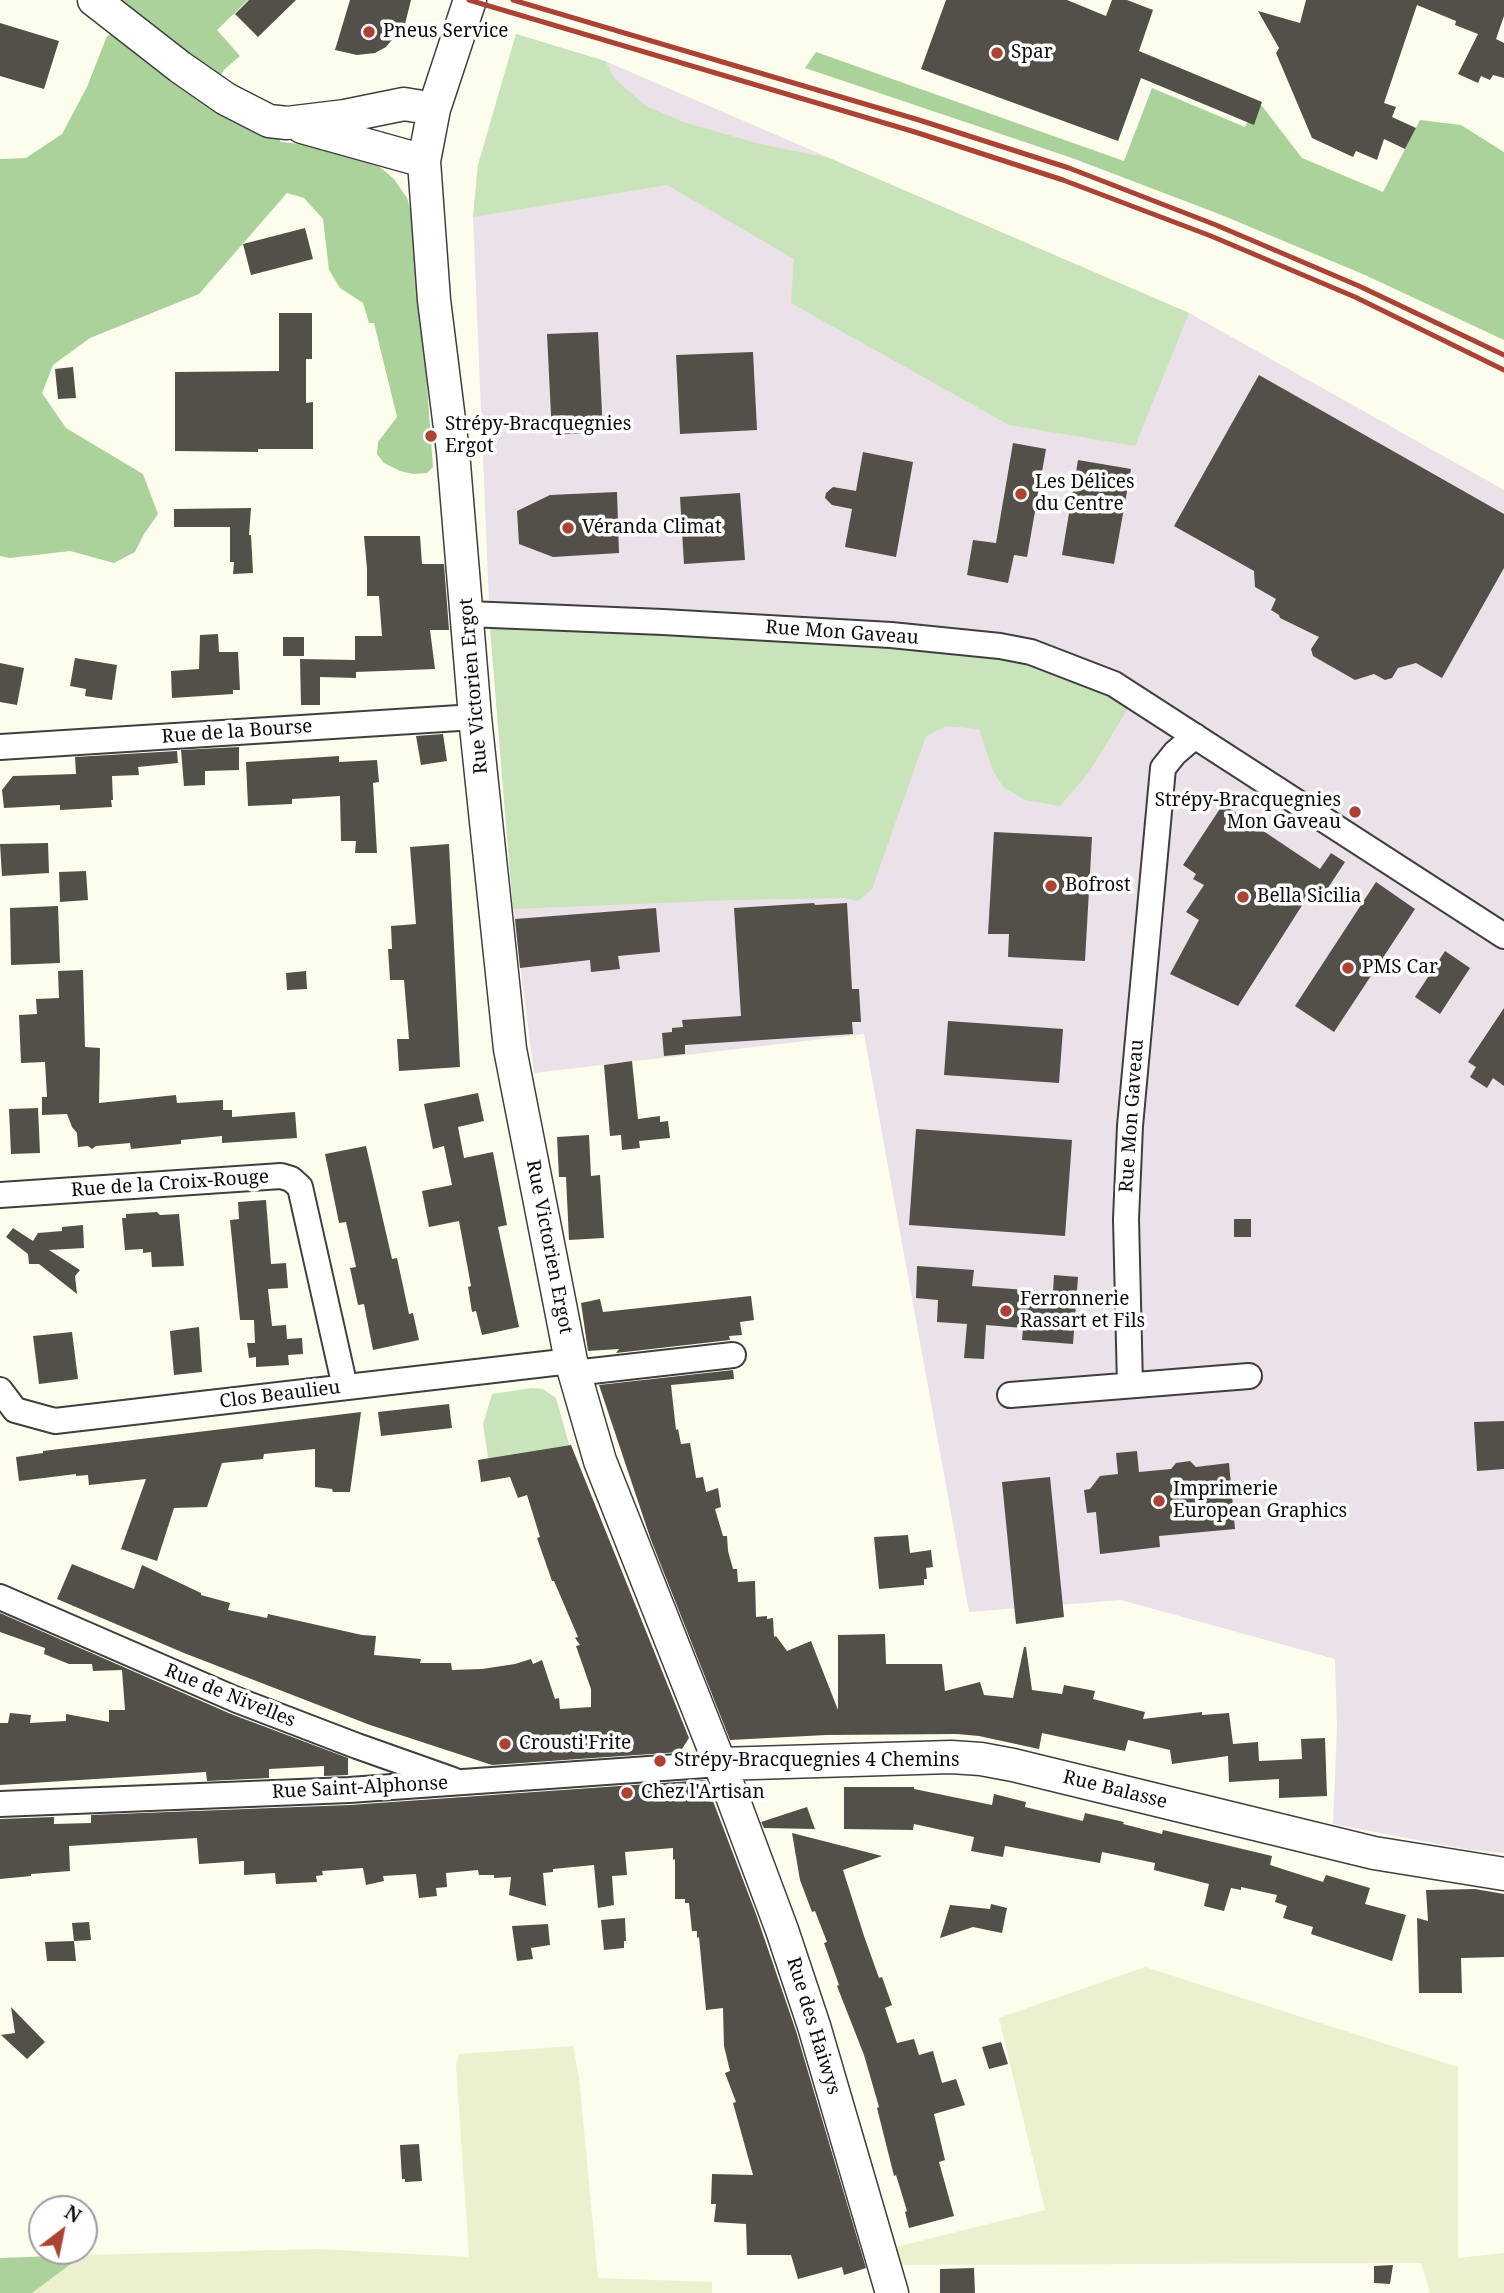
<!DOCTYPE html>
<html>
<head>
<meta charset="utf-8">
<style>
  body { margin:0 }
  #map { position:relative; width:1504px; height:2293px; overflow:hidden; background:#fdfded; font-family:"Noto Serif",serif }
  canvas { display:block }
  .north { position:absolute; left:28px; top:2195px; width:70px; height:70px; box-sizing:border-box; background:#fff; border:2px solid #9e9e9e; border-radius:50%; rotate:32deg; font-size:19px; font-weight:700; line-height:28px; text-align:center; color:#0c0c0c }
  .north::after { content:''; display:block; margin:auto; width:24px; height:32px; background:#ac4233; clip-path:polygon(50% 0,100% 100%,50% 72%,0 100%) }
</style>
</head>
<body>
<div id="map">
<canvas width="1504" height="2293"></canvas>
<div class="north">N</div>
</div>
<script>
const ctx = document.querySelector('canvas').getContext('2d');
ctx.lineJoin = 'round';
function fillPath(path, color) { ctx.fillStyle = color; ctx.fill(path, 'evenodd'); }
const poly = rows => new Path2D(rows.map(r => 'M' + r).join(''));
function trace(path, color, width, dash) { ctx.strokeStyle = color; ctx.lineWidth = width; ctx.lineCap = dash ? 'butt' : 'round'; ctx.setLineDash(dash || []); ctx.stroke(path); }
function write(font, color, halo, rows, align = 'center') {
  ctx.font = font + ' "Noto Serif",serif'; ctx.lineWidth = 7; ctx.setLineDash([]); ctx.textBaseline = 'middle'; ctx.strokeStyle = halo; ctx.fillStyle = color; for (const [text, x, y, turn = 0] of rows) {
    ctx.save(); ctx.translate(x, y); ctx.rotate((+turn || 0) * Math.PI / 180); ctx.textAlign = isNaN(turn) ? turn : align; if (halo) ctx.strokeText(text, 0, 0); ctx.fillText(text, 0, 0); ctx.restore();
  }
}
const industrial = poly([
  [516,34,605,61,1189,313,1504,490,1504,1853,1470,1850,1333,1824,1337,1728,1335,1659,1121,1600,969,1612,864,1034,534,1073,513,909,490,627,473,217,478,165]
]);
const farmland = poly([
  [1145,1967,1458,2067,1458,2258,1504,2253,1504,2293,1430,2293,1421,2263,901,2265,896,2247,1045,2210,999,2018],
  [573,2046,579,2077,598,2278,712,2282,712,2293,32,2293,83,2255,319,2249,469,2257,456,2065,459,2054]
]);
const green = poly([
  [516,34,605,61,615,79,646,106,683,122,760,144,829,158,1189,313,1135,446,1009,425,791,303,794,259,667,185,473,217,478,165],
  [468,614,1000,646,1135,697,1089,772,1060,806,1026,800,1004,788,993,771,979,729,946,726,926,736,872,889,858,901,844,898,735,900,513,909,490,628],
  [532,1388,543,1389,556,1398,571,1451,489,1463,483,1424,492,1394]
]);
const forest = poly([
  [94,0,248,0,217,30,240,56,225,69,211,88,269,121,281,142,339,148,360,155,381,168,394,179,407,198,415,225,433,467,427,473,413,474,400,471,384,463,377,454,378,442,397,417,374,323,369,323,363,303,340,288,329,270,323,219,304,198,287,193,199,294,90,338,53,365,42,393,66,428,143,474,158,514,144,534,135,552,114,563,70,551,10,558,0,556,0,159,26,158,62,134,87,87,107,36,118,31],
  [816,52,1124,161,1152,88,1245,127,1256,103,1262,106,1302,158,1383,192,1420,120,1461,125,1504,152,1504,340,1365,275,1219,214,1072,158,805,68],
  [83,2255,32,2293,0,2293,0,2258]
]);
const building = poly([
  [249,0,296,0,258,37,235,14],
  [350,0,411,0,405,24,386,47,375,53,357,55,335,50],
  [946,0,1067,0,1106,16,1112,0,1127,0,1153,10,1139,51,1262,102,1254,125,1141,78,1118,141,921,69],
  [1306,0,1504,0,1504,16,1496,39,1504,43,1504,78,1493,75,1490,80,1481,76,1478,83,1458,74,1478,34,1455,25,1456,21,1417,5,1384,103,1396,107,1392,117,1416,128,1405,149,1384,139,1377,160,1356,151,1353,157,1312,138,1276,53,1279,48,1258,11,1300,23],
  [0,23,59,41,44,89,0,76],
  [305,228,313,259,251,275,243,244],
  [279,313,312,313,312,359,306,359,306,403,313,402,313,449,258,449,258,452,175,451,175,372,279,371],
  [598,332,603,432,552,435,547,334],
  [753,352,757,430,680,434,676,355],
  [73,367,76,398,58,399,55,369],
  [1259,375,1504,514,1504,568,1442,678,1416,663,1398,668,1392,678,1385,680,1374,674,1355,680,1313,656,1311,649,1319,637,1280,618,1279,615,1271,610,1276,599,1255,587,1254,571,1174,526],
  [1013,443,1046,449,1027,557,1014,555,1008,583,967,575,973,540,996,543],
  [863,452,913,462,896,557,845,547,852,509,832,505,825,498,826,493,833,487,856,491],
  [1078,460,1131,469,1114,564,1062,555],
  [617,492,619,553,553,557,519,544,517,511,550,495],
  [740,493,745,560,684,564,680,497],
  [251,508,249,535,251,535,253,573,233,574,234,562,230,562,230,527,174,527,174,509],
  [364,536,420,536,422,564,444,564,449,630,430,630,435,669,356,672,356,678,320,677,320,705,301,705,300,659,355,660,355,636,382,636,379,596,367,596,367,569],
  [218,634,219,652,238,652,240,690,233,690,233,694,172,698,171,671,199,669,200,635],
  [283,637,304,637,304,656,283,656],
  [75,658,117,665,112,700,85,696,86,689,70,686],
  [0,663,24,668,17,705,0,702],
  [443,734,447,761,421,765,416,736],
  [239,747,239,770,205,771,205,785,184,786,181,750],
  [177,751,178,763,138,767,139,775,112,776,113,800,111,800,112,807,60,810,60,805,4,808,2,790,13,776,76,774,75,757],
  [339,756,339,762,377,760,379,782,373,783,377,853,355,853,356,841,341,841,340,796,292,799,292,804,248,806,246,762],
  [1223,804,1320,869,1331,853,1345,862,1324,894,1317,889,1311,898,1308,896,1238,1006,1170,974,1199,920,1186,912,1204,885,1193,879,1196,874,1183,865],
  [994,832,1092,837,1085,961,1008,957,1009,934,988,934],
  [48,843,49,873,2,876,0,844],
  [449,844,460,1067,399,1071,397,1039,409,1039,404,980,390,980,388,949,392,949,391,926,416,924,410,847],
  [86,871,88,900,60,902,59,872],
  [1376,882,1415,909,1334,1032,1295,1006],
  [814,903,815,905,847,903,852,989,859,989,861,1022,852,1022,853,1034,685,1045,685,1054,664,1056,662,1033,672,1032,672,1028,683,1027,682,1020,741,1016,734,908],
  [58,906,60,963,11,965,10,908],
  [656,908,660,952,618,956,620,969,591,972,590,960,520,968,515,919],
  [1445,951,1470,968,1440,1014,1415,997],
  [83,970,85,1047,100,1048,99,1103,176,1095,177,1103,223,1100,223,1110,232,1110,232,1117,295,1112,297,1138,222,1143,222,1136,181,1140,181,1144,131,1149,130,1143,96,1146,92,1149,88,1146,78,1147,77,1133,72,1127,67,1114,42,1115,42,1097,47,1097,45,1062,21,1063,19,1015,37,1014,36,999,59,998,58,971],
  [306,971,307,989,287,990,286,973],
  [1504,1008,1504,1086,1493,1078,1487,1088,1470,1077,1476,1067,1468,1062],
  [948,1021,1063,1029,1059,1083,944,1075],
  [632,1061,638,1119,660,1116,660,1122,668,1121,670,1138,639,1141,640,1148,622,1150,621,1135,610,1136,604,1065],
  [478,1093,484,1121,458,1127,464,1158,493,1152,507,1225,498,1227,519,1327,482,1335,476,1311,472,1312,468,1287,471,1286,459,1221,429,1227,422,1191,452,1185,444,1146,433,1149,424,1104],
  [38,1108,40,1153,11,1154,9,1109],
  [916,1129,1072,1140,1065,1236,909,1225],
  [589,1135,591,1176,600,1175,604,1238,569,1240,566,1177,559,1177,557,1137],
  [366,1146,392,1259,397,1258,409,1314,413,1313,419,1340,373,1350,364,1304,358,1305,350,1268,356,1267,346,1222,339,1223,325,1154],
  [266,1200,271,1264,286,1263,288,1288,268,1289,272,1326,286,1325,287,1339,302,1338,303,1354,288,1355,289,1365,256,1367,256,1357,249,1358,247,1343,255,1343,254,1320,240,1320,230,1220,239,1219,238,1202],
  [157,1212,160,1215,179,1214,184,1266,152,1267,151,1252,143,1253,143,1249,125,1250,122,1218,126,1218,126,1214],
  [1234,1219,1251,1219,1251,1237,1234,1237],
  [83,1225,84,1248,49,1250,80,1270,75,1276,77,1294,39,1264,29,1264,28,1254,6,1237,13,1228,33,1241,38,1233,62,1231,62,1227],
  [917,1266,974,1270,972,1286,1053,1292,1054,1275,1078,1277,1073,1344,1022,1340,1023,1328,986,1325,984,1359,964,1358,967,1324,937,1322,938,1300,916,1298],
  [751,1296,754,1320,740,1322,742,1335,729,1336,730,1340,616,1353,619,1349,588,1351,581,1303,600,1299,603,1312],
  [199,1327,202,1372,174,1375,170,1331],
  [72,1332,78,1379,39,1384,33,1336],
  [733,1370,734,1379,671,1385,676,1430,678,1429,681,1444,690,1443,696,1478,703,1477,706,1492,718,1488,721,1507,715,1509,723,1536,727,1536,728,1551,733,1569,737,1569,738,1582,755,1581,756,1617,767,1616,767,1619,773,1618,774,1637,776,1636,787,1651,811,1641,838,1710,838,1635,885,1634,886,1664,942,1664,945,1691,980,1682,984,1695,1013,1698,1024,1647,1026,1647,1032,1690,1062,1694,1064,1685,1095,1691,1093,1699,1145,1712,1143,1719,1202,1712,1202,1715,1229,1713,1233,1744,1258,1742,1259,1761,1302,1759,1301,1739,1325,1738,1327,1796,1279,1798,1279,1779,1229,1782,1228,1756,1172,1764,1170,1750,1128,1740,1125,1751,1042,1733,1039,1749,979,1736,957,1734,826,1735,730,1740,651,1540,599,1385],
  [449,1404,452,1428,381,1436,378,1412],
  [361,1412,350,1492,333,1492,332,1489,315,1487,315,1449,264,1454,263,1459,222,1463,207,1507,174,1508,157,1561,121,1549,146,1479,89,1485,88,1475,76,1476,76,1474,19,1481,16,1457,43,1453,43,1451],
  [1504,1421,1504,1469,1477,1471,1474,1422],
  [571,1445,689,1738,680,1752,492,1765,370,1725,184,1653,57,1599,72,1564,134,1589,142,1565,201,1593,201,1595,230,1603,228,1610,267,1618,268,1614,362,1635,376,1636,374,1655,421,1659,420,1663,451,1663,452,1670,482,1669,515,1664,531,1659,533,1664,542,1660,555,1699,559,1698,560,1709,591,1707,591,1689,576,1646,580,1645,575,1638,578,1637,554,1581,552,1581,537,1538,540,1537,527,1495,518,1498,510,1477,481,1482,478,1460],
  [1137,1451,1139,1472,1171,1469,1176,1463,1190,1461,1196,1467,1229,1463,1235,1529,1159,1536,1160,1547,1100,1554,1096,1512,1087,1513,1084,1490,1090,1489,1100,1476,1118,1474,1116,1453],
  [1050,1477,1064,1617,1016,1624,1002,1482],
  [908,1535,910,1553,931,1550,933,1567,926,1568,927,1579,924,1579,924,1585,879,1589,874,1537],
  [0,1613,231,1714,348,1758,348,1775,324,1776,324,1766,269,1769,269,1778,207,1781,206,1772,0,1785,0,1723,8,1723,10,1713,31,1715,30,1723,66,1721,66,1714,109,1722,109,1710,125,1710,122,1670,93,1671,92,1664,69,1664,44,1654,45,1648,0,1632],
  [705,1780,756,1914,796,2031,866,2268,844,2275,842,2267,798,2279,791,2255,747,2255,746,2224,714,2222,716,2204,711,2204,712,2174,753,2175,733,2103,736,2102,725,2073,730,2071,724,2046,723,2008,706,2010,699,1937,697,1938,697,1931,692,1931,689,1903,685,1903,685,1899,675,1899,675,1859,673,1860,673,1848,625,1852,627,1875,612,1876,614,1905,598,1908,594,1865,553,1869,553,1872,543,1873,546,1906,509,1895,511,1877,494,1878,494,1875,479,1875,478,1870,446,1873,447,1887,436,1888,437,1896,419,1898,416,1874,383,1876,384,1881,366,1885,363,1868,322,1871,323,1875,316,1876,317,1882,276,1884,275,1873,244,1875,244,1861,199,1864,197,1838,69,1846,70,1871,31,1874,31,1876,0,1879,0,1819,54,1817,54,1824,91,1823,91,1815,350,1805],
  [844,1787,914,1787,914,1789,992,1805,994,1794,1026,1802,1025,1807,1083,1821,1085,1813,1124,1822,1123,1824,1162,1834,1163,1830,1188,1836,1272,1856,1270,1865,1323,1882,1326,1875,1370,1888,1365,1904,1406,1915,1392,1961,1311,1934,1313,1927,1283,1918,1287,1906,1275,1902,1277,1895,1241,1887,1241,1890,1231,1888,1224,1911,1204,1906,1209,1884,1154,1870,1155,1863,1102,1852,1100,1863,1005,1846,1003,1857,971,1851,974,1837,914,1824,913,1830,844,1829],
  [807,1807,815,1829,764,1828,761,1822],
  [792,1833,882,1856,843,1870,864,1936,879,1978,882,1977,892,2005,885,2008,897,2043,914,2039,919,2055,933,2051,942,2083,956,2079,965,2105,934,2114,945,2160,939,2162,954,2216,909,2228,905,2212,907,2211,896,2175,894,2176,877,2108,879,2107,864,2055,837,1986,839,1985,824,1943,827,1942,815,1911,812,1912,800,1880],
  [1475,1889,1504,1894,1504,1957,1461,1958,1462,1993,1419,1993,1417,1918,1428,1921,1426,1890],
  [991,1904,1007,1908,1002,1933,973,1927,940,1938,950,1905,990,1909],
  [625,1918,626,1941,624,1941,624,1948,604,1950,601,1920],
  [89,1922,91,1940,74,1941,72,1923],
  [548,1924,550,1945,531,1948,533,1959,517,1961,512,1926],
  [74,1941,76,1961,47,1961,45,1942],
  [11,2007,45,2042,27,2059,1,2035,15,2033],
  [1001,2042,1008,2064,989,2069,982,2047],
  [419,2144,422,2181,405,2182,405,2179,402,2179,400,2145],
  [1393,2265,1390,2284,1374,2283,1374,2266],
  [974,2268,975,2293,940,2293,940,2269]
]);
const minor = poly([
  [468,614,663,622,891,635,1000,646,1031,652,1114,684,1504,936],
  [0,747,475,717],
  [0,1195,281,1176,291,1179,300,1187,345,1387],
  [574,1373,733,1355],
  [1130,1385,1126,1219,1130,1126,1163,768,1175,753,1195,736],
  [0,1390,15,1410,55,1421,571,1361],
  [1010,1395,1249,1376],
  [0,1597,237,1700,357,1746,453,1780],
  [0,1804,349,1790,720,1764]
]);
const tertiary = poly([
  [94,0,180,67,226,99,269,121,287,123,345,116,404,104,434,109],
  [470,0,434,109,424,161,434,300,453,452,475,717,510,1049,571,1361,600,1461,720,1764,782,1930,814,2026,892,2293],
  [302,127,424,161],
  [720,1764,951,1757,981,1759,1013,1765,1374,1853,1504,1874]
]);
const rail = poly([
  [469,0,915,132,1063,180,1211,236,1355,297,1504,370],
  [513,0,919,120,1069,168,1216,225,1359,286,1504,355]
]);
const markers = [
  [369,32,7,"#ac4233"],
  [997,53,7,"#ac4233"],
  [431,436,7,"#ac4233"],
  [1021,494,7,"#ac4233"],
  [568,528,7,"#ac4233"],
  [1355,812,7,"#ac4233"],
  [1051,886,7,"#ac4233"],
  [1243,897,7,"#ac4233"],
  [1348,968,7,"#ac4233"],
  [1006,1311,7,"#ac4233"],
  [1159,1501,7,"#ac4233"],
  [505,1744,7,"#ac4233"],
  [660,1761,7,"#ac4233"],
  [627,1793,7,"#ac4233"]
];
const poiNames = [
  ["Pneus Service",383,32],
  ["Spar",1011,53],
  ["Strépy-Bracquegnies",445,425],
  ["Ergot",445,447],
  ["Les Délices",1035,483],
  ["du Centre",1035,505],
  ["Véranda Climat",582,528],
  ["Strépy-Bracquegnies",1341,801,"right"],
  ["Mon Gaveau",1341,823,"right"],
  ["Bofrost",1065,886],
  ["Bella Sicilia",1257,897],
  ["PMS Car",1362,968],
  ["Ferronnerie",1020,1300],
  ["Rassart et Fils",1020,1322],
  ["Imprimerie",1173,1490],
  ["European Graphics",1173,1512],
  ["Crousti'Frite",519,1744],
  ["Strépy-Bracquegnies 4 Chemins",674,1761],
  ["Chez l'Artisan",641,1793]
];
const streetNames = [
  ["Rue Mon Gaveau",842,633,4],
  ["Rue Victorien Ergot",474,686,-95],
  ["Rue de la Bourse",237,732,-4],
  ["Rue Mon Gaveau",1132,1116,-86],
  ["Rue de la Croix-Rouge",170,1184,-4],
  ["Rue Victorien Ergot",549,1247,79],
  ["Clos Beaulieu",280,1395,-7],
  ["Rue de Nivelles",230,1696,22],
  ["Rue Saint-Alphonse",360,1788,-3],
  ["Rue Balasse",1115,1790,14],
  ["Rue des Haiwys",813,2026,73]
];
fillPath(industrial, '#eae1e9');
fillPath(farmland, '#edf0cf');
fillPath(green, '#c9e3ba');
fillPath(forest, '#abd29b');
fillPath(building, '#534f49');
trace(minor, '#3f3f3f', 28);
trace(tertiary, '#3f3f3f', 35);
trace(minor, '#fff', 24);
trace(tertiary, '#fff', 32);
trace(rail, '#ac4233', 5);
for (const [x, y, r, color] of markers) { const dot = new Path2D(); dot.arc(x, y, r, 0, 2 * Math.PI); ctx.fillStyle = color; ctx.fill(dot); trace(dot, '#fff', 2.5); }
write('19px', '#0c0c0c', '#fff', poiNames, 'left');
write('19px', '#0c0c0c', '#fff', streetNames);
</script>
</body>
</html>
